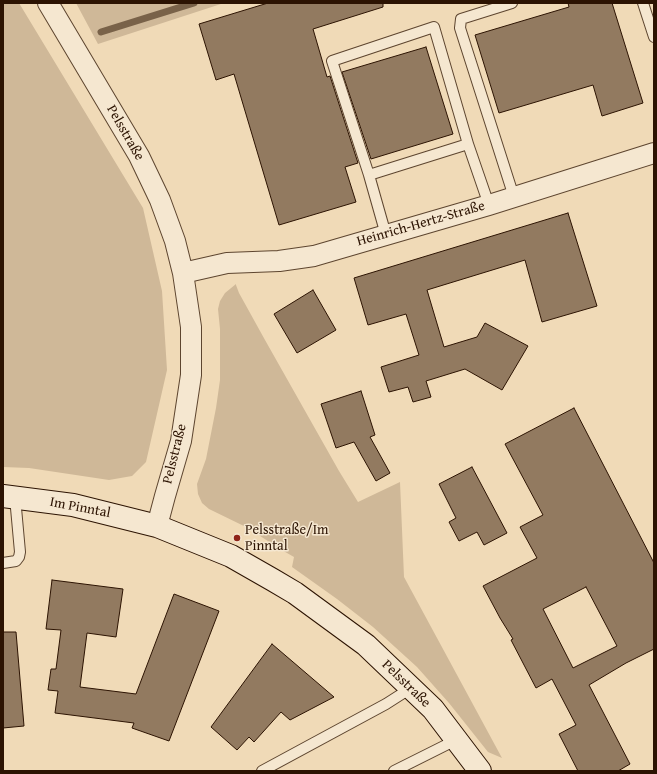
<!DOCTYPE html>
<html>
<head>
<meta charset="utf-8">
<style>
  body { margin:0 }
  #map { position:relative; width:657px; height:774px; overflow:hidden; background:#f0dab7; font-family:"Gentium Book Plus",serif }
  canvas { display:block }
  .frame { position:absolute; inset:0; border:4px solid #2c1302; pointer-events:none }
</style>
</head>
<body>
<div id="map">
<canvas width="657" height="774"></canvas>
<div class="frame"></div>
</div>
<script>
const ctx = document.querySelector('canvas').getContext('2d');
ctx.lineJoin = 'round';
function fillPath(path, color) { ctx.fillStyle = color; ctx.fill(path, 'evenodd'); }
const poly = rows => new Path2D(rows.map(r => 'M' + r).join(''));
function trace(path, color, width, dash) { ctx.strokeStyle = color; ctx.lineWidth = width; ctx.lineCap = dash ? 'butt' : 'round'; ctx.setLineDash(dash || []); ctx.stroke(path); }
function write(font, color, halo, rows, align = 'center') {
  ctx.font = font + ' "Gentium Book Plus",serif'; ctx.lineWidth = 3; ctx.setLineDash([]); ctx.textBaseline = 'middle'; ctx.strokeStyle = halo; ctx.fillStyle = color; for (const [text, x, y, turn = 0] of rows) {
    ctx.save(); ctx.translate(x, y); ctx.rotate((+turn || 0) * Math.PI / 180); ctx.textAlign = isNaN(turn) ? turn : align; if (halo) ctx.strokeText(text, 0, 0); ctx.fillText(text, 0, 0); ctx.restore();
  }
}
const green = poly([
  [3,3,19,3,143,208,162,291,167,370,146,462,132,476,109,480,29,468,3,467],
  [76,3,224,3,98,44],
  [236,284,236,285,239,293,265,340,339,471,358,502,400,482,404,577,502,758,488,752,449,703,417,667,373,627,337,599,292,567,294,557,280,549,248,528,209,509,202,503,198,494,197,484,206,459,216,408,220,380,220,329,218,309,220,301,225,293]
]);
const stream = poly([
  [101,32,194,3]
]);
const building = poly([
  [268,3,383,3,383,7,313,29,327,77,330,76,358,163,345,167,356,202,279,225,234,74,216,80,199,24,268,3],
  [568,3,612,3,643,103,602,116,593,85,499,113,475,35,569,7,568,3],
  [426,47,453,134,371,159,342,72,426,47],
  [568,213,597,306,542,322,525,260,427,290,444,347,477,337,485,323,528,346,502,390,465,369,426,381,431,397,413,402,408,387,389,392,381,367,419,355,406,314,368,325,354,278,568,213],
  [313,290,336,330,297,353,274,314,313,290],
  [361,391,375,435,370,437,390,473,376,481,354,442,336,448,321,404,361,391],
  [574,408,654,563,654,649,626,663,589,685,630,764,618,771,578,771,559,734,576,725,552,679,536,688,511,640,513,639,500,618,483,586,537,558,520,527,543,515,505,444,574,408],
  [586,587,617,646,573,668,543,609,586,587],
  [472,467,507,533,484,545,477,532,459,541,449,522,456,518,439,484,472,467],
  [52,580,123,589,116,637,87,633,80,687,136,694,174,594,219,611,169,741,132,728,134,723,55,713,58,691,48,690,51,669,56,669,61,630,46,629,52,580],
  [3,632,16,632,24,726,3,728,3,632],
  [272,644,334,697,290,720,281,712,254,742,249,737,237,750,211,727,272,644]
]);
const lane = poly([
  [512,3,461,19,460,28,514,197],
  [643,3,654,37],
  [369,175,468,144],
  [386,235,369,175,332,61,434,27,468,144,489,205],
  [3,563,16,561,19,557,20,552,15,497],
  [262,771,386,704,411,688],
  [394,771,456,740]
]);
const street = poly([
  [48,3,139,156,160,200,175,241,183,273,191,327,191,375,181,441,165,496,157,526],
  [183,273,227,263,279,261,314,256,489,205,654,153]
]);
const secondary = poly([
  [3,496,73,505,157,526,231,556,273,580,295,593,366,645,433,709,480,771]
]);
const markers = [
  [237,538,4,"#8f2418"]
];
const streetNames = [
  ["Pelsstraße",125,133,60],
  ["Heinrich-Hertz-Straße",421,224,-16],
  ["Pelsstraße",175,454,-76],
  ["Im Pinntal",80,508,11],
  ["Pelsstraße",406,684,44]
];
const poiNames = [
  ["Pelsstraße/Im",245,530],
  ["Pinntal",245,546]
];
fillPath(green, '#cfb898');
trace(stream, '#796249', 7);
fillPath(building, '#927a60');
trace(building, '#2c1302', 1);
trace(lane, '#5d452f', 12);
trace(street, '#5d452f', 22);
trace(secondary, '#2c1302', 24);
trace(lane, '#f5e7d0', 10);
trace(street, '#f5e7d0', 20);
trace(secondary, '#f5e7d0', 22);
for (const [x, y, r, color] of markers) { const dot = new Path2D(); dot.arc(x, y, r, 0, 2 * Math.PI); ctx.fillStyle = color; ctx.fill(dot); trace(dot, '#f5e7d0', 1.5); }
write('14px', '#2c1302', '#f5e7d0', streetNames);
write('14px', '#2c1302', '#f5e7d0', poiNames, 'left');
</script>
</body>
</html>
